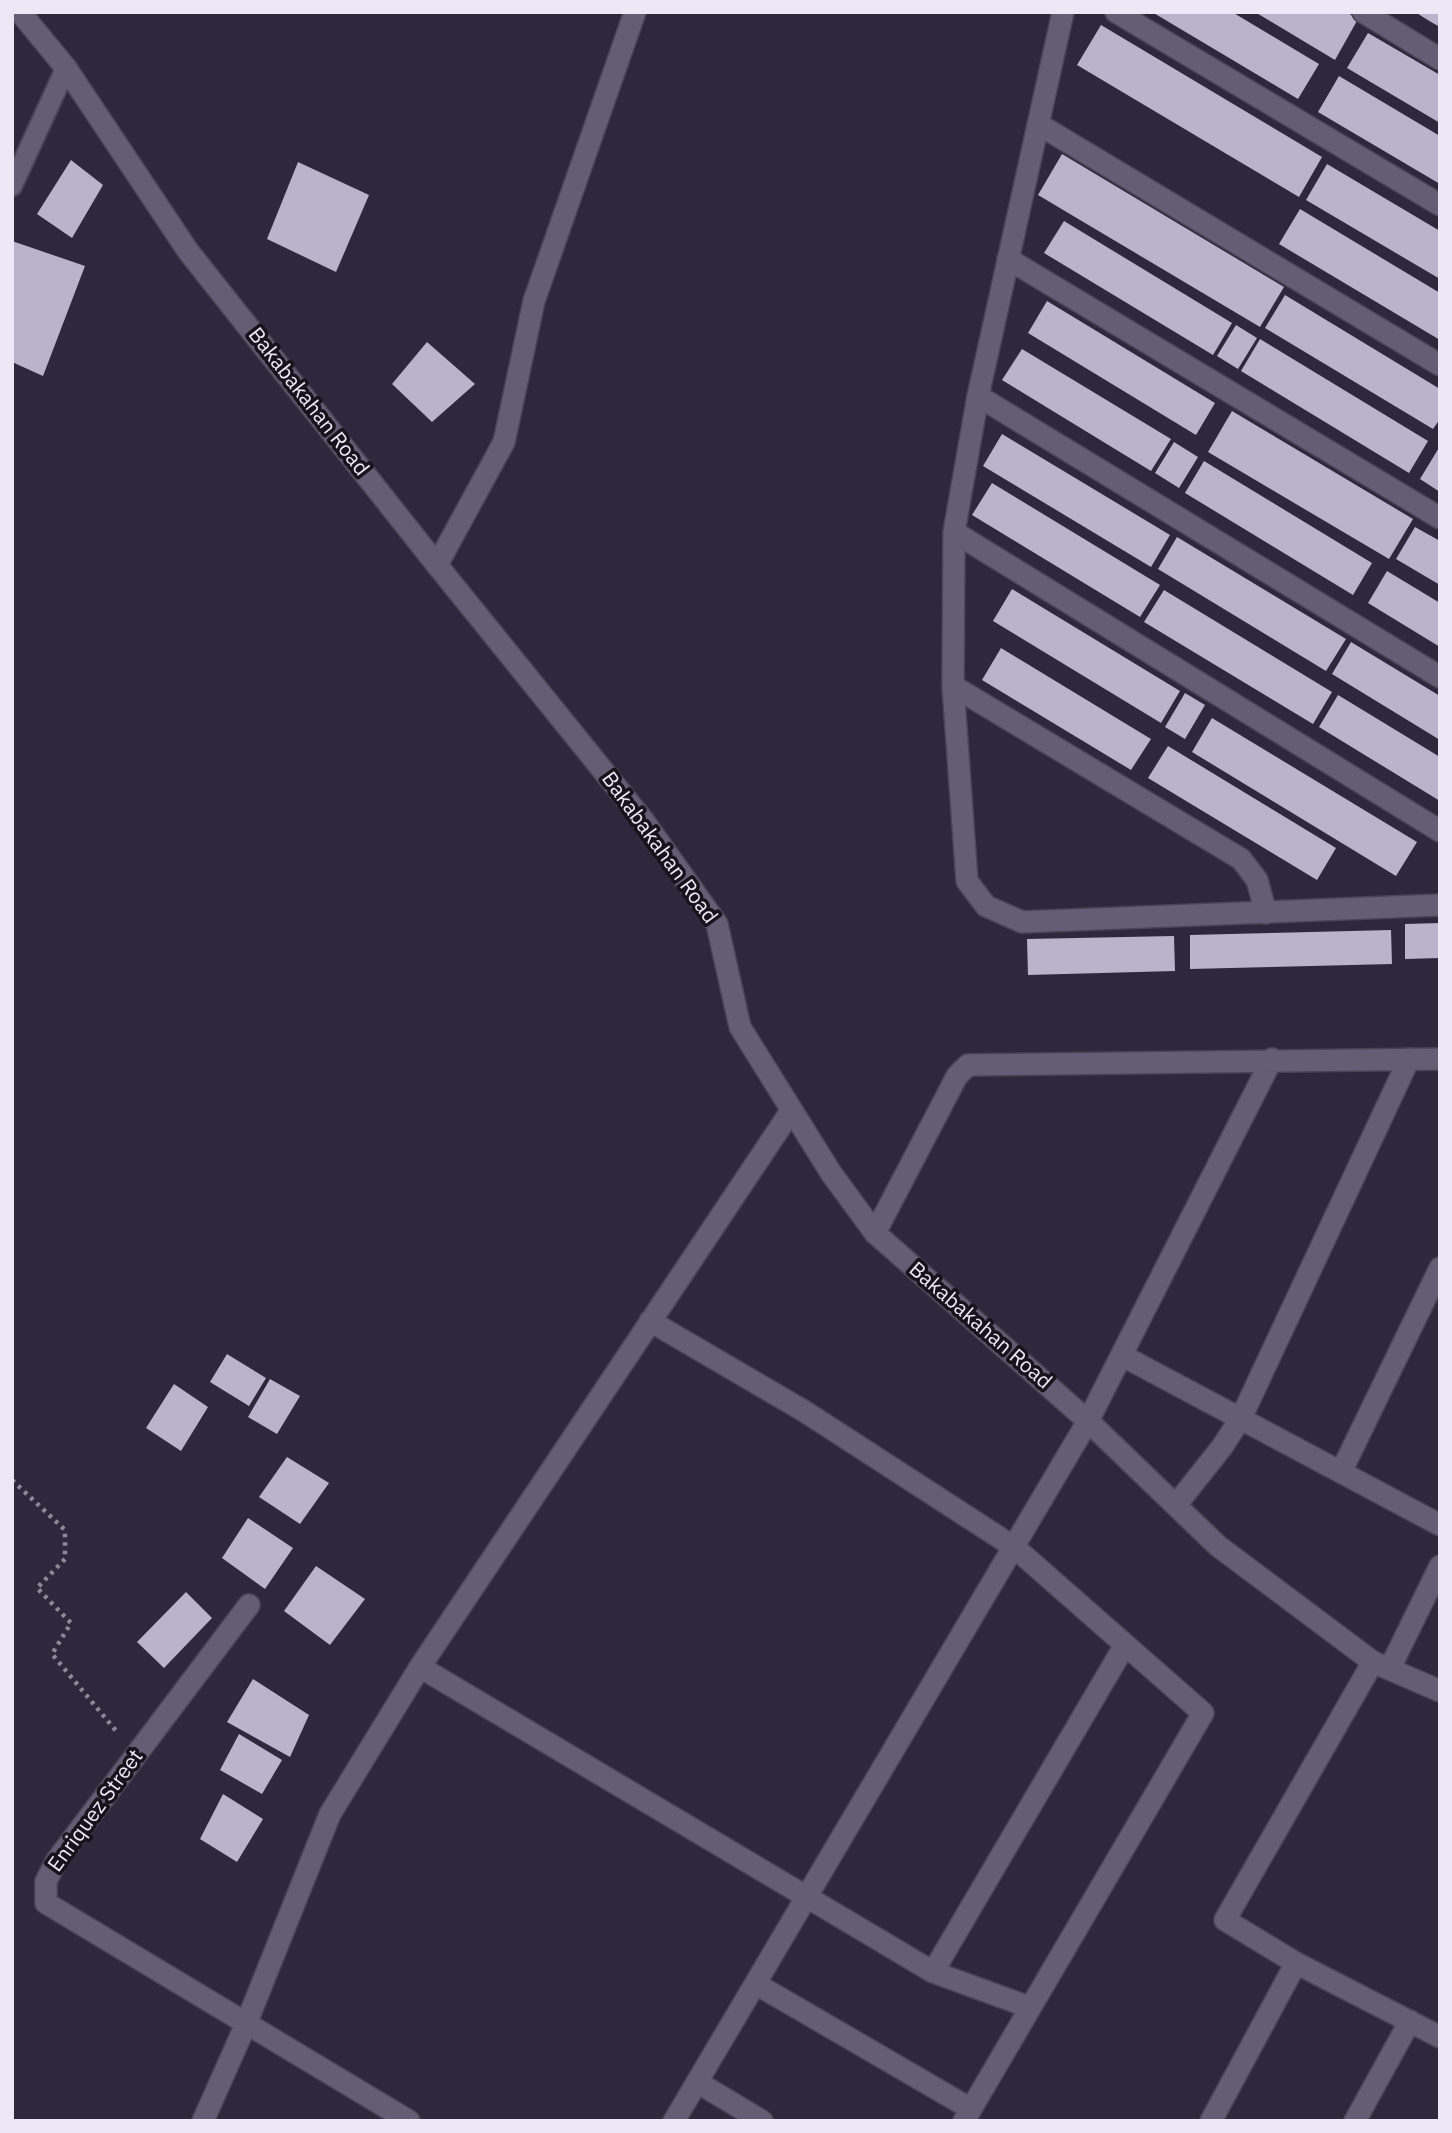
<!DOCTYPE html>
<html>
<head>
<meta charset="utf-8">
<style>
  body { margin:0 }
  #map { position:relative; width:1452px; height:2133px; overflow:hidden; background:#2f283c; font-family:"IBM Plex Sans",sans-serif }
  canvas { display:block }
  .frame { position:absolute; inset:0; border:14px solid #ece8f5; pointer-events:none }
</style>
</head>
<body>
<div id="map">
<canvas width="1452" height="2133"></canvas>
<div class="frame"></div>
</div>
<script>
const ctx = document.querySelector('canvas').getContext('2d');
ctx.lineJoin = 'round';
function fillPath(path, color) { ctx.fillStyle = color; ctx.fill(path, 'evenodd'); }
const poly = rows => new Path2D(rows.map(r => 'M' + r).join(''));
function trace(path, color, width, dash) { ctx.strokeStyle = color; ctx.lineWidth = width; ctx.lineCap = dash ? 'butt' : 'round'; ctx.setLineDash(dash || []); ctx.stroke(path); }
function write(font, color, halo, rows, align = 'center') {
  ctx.font = font + ' "IBM Plex Sans",sans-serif'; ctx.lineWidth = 7; ctx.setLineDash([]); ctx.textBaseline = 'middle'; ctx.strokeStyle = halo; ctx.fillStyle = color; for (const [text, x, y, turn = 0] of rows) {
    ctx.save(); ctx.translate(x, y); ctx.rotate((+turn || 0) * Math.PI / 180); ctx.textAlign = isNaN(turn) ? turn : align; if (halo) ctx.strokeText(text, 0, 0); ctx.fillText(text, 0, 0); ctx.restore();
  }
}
const building = poly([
  [1152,12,1232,12,1319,64,1298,99],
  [1255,12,1346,12,1358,19,1335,60],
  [1415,12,1440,12,1440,27,1431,22],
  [1101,25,1322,157,1299,197,1077,65],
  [1368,33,1440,75,1440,123,1347,68],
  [1339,76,1440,136,1440,184,1318,112],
  [1062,154,1284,287,1260,327,1038,195],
  [71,160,103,185,72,238,37,214],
  [298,162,369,195,336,272,267,239],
  [1327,164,1440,231,1440,279,1306,200],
  [1300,209,1440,293,1440,340,1279,244],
  [1064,221,1232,323,1213,355,1044,253],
  [12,241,85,266,43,376,12,362],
  [1285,295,1440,389,1440,419,1433,429,1265,328],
  [1047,301,1215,403,1196,435,1028,333],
  [1236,325,1257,338,1238,369,1217,356],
  [1260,339,1428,441,1409,473,1241,371],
  [427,342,475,384,432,422,392,384],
  [1022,349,1171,439,1151,471,1002,380],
  [1232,411,1413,519,1389,559,1208,452],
  [1002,434,1170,535,1151,567,983,466],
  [1174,442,1198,457,1179,488,1155,473],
  [1440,446,1440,492,1420,479],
  [1204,461,1372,563,1353,595,1185,493],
  [992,483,1160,585,1140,617,972,515],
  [1415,527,1440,541,1440,585,1396,559],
  [1177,537,1346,639,1326,671,1158,569],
  [1387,571,1440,603,1440,647,1368,603],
  [1012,589,1180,691,1161,723,993,621],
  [1164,590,1332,692,1313,724,1144,622],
  [1351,642,1440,696,1440,740,1332,674],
  [1001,648,1151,739,1131,770,982,680],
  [1185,693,1205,705,1185,739,1165,727],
  [1338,695,1440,757,1440,801,1319,727],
  [1212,718,1417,842,1396,876,1192,752],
  [1168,746,1336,848,1317,880,1148,778],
  [1440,923,1440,958,1405,959,1405,924],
  [1391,930,1392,964,1190,969,1190,935],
  [1174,936,1175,971,1028,975,1027,939],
  [227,1354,266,1378,249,1406,210,1382],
  [270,1379,300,1396,277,1434,248,1417],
  [174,1384,208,1407,181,1451,146,1428],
  [287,1457,329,1483,300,1524,259,1497],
  [248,1518,293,1548,265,1589,222,1558],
  [316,1566,365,1599,330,1645,284,1611],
  [186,1592,212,1618,164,1668,137,1642],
  [253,1679,309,1715,290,1757,227,1722],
  [239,1734,282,1760,262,1794,220,1770],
  [223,1794,263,1819,237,1862,200,1839]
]);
const path = poly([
  [12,1480,65,1530,65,1559,37,1588,71,1623,52,1654,117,1732]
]);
const service = poly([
  [12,186,66,68]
]);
const minor = poly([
  [1063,12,978,396,954,532,953,686,967,881,986,906,1022,922,1440,905],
  [1116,12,1440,205],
  [1363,12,1440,59],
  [1038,124,1440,365],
  [1008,259,1440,518],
  [978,396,1440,677],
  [954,532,1440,831],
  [437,565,504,442,534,301,635,12],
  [953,686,1241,859,1257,880,1266,913],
  [875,1233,957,1076,968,1065,1440,1059],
  [650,1321,804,1411,1014,1547,1203,1713,964,2121],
  [1123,1356,1440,1525],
  [1341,1472,1440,1268],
  [1176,1505,1222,1447,1241,1418,1409,1059],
  [249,1605,57,1860,46,1881,46,1903,409,2121],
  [1373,1662,1225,1920,1296,1963,1440,2037],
  [420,1667,933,1972,1029,2007],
  [1390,1668,1440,1566],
  [933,1972,1125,1645],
  [756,1984,971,2109],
  [697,2082,762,2121],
  [203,2121,246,2024,330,1814,420,1667,791,1111],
  [674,2121,1088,1421,1272,1059],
  [1211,2121,1296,1963],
  [1355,2121,1410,2021]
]);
const tertiary = poly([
  [20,12,66,68,188,251,437,565,643,820,717,924,740,1027,831,1173,875,1233,1088,1421,1218,1546,1373,1662,1440,1691]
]);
const streetNames = [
  ["Bakabakahan Road",308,402,52],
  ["Bakabakahan Road",659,848,54],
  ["Bakabakahan Road",980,1326,41],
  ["Enriquez Street",96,1811,-54]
];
fillPath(building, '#bbb2cc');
trace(service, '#4a4455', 23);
trace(minor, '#4a4455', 24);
trace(tertiary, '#4a4455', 24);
trace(path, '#8e8999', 4.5, [3.5, 5]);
trace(service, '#655d74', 19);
trace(minor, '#655d74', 21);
trace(tertiary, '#655d74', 21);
write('21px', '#ece8f5', '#16131c', streetNames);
</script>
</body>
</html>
